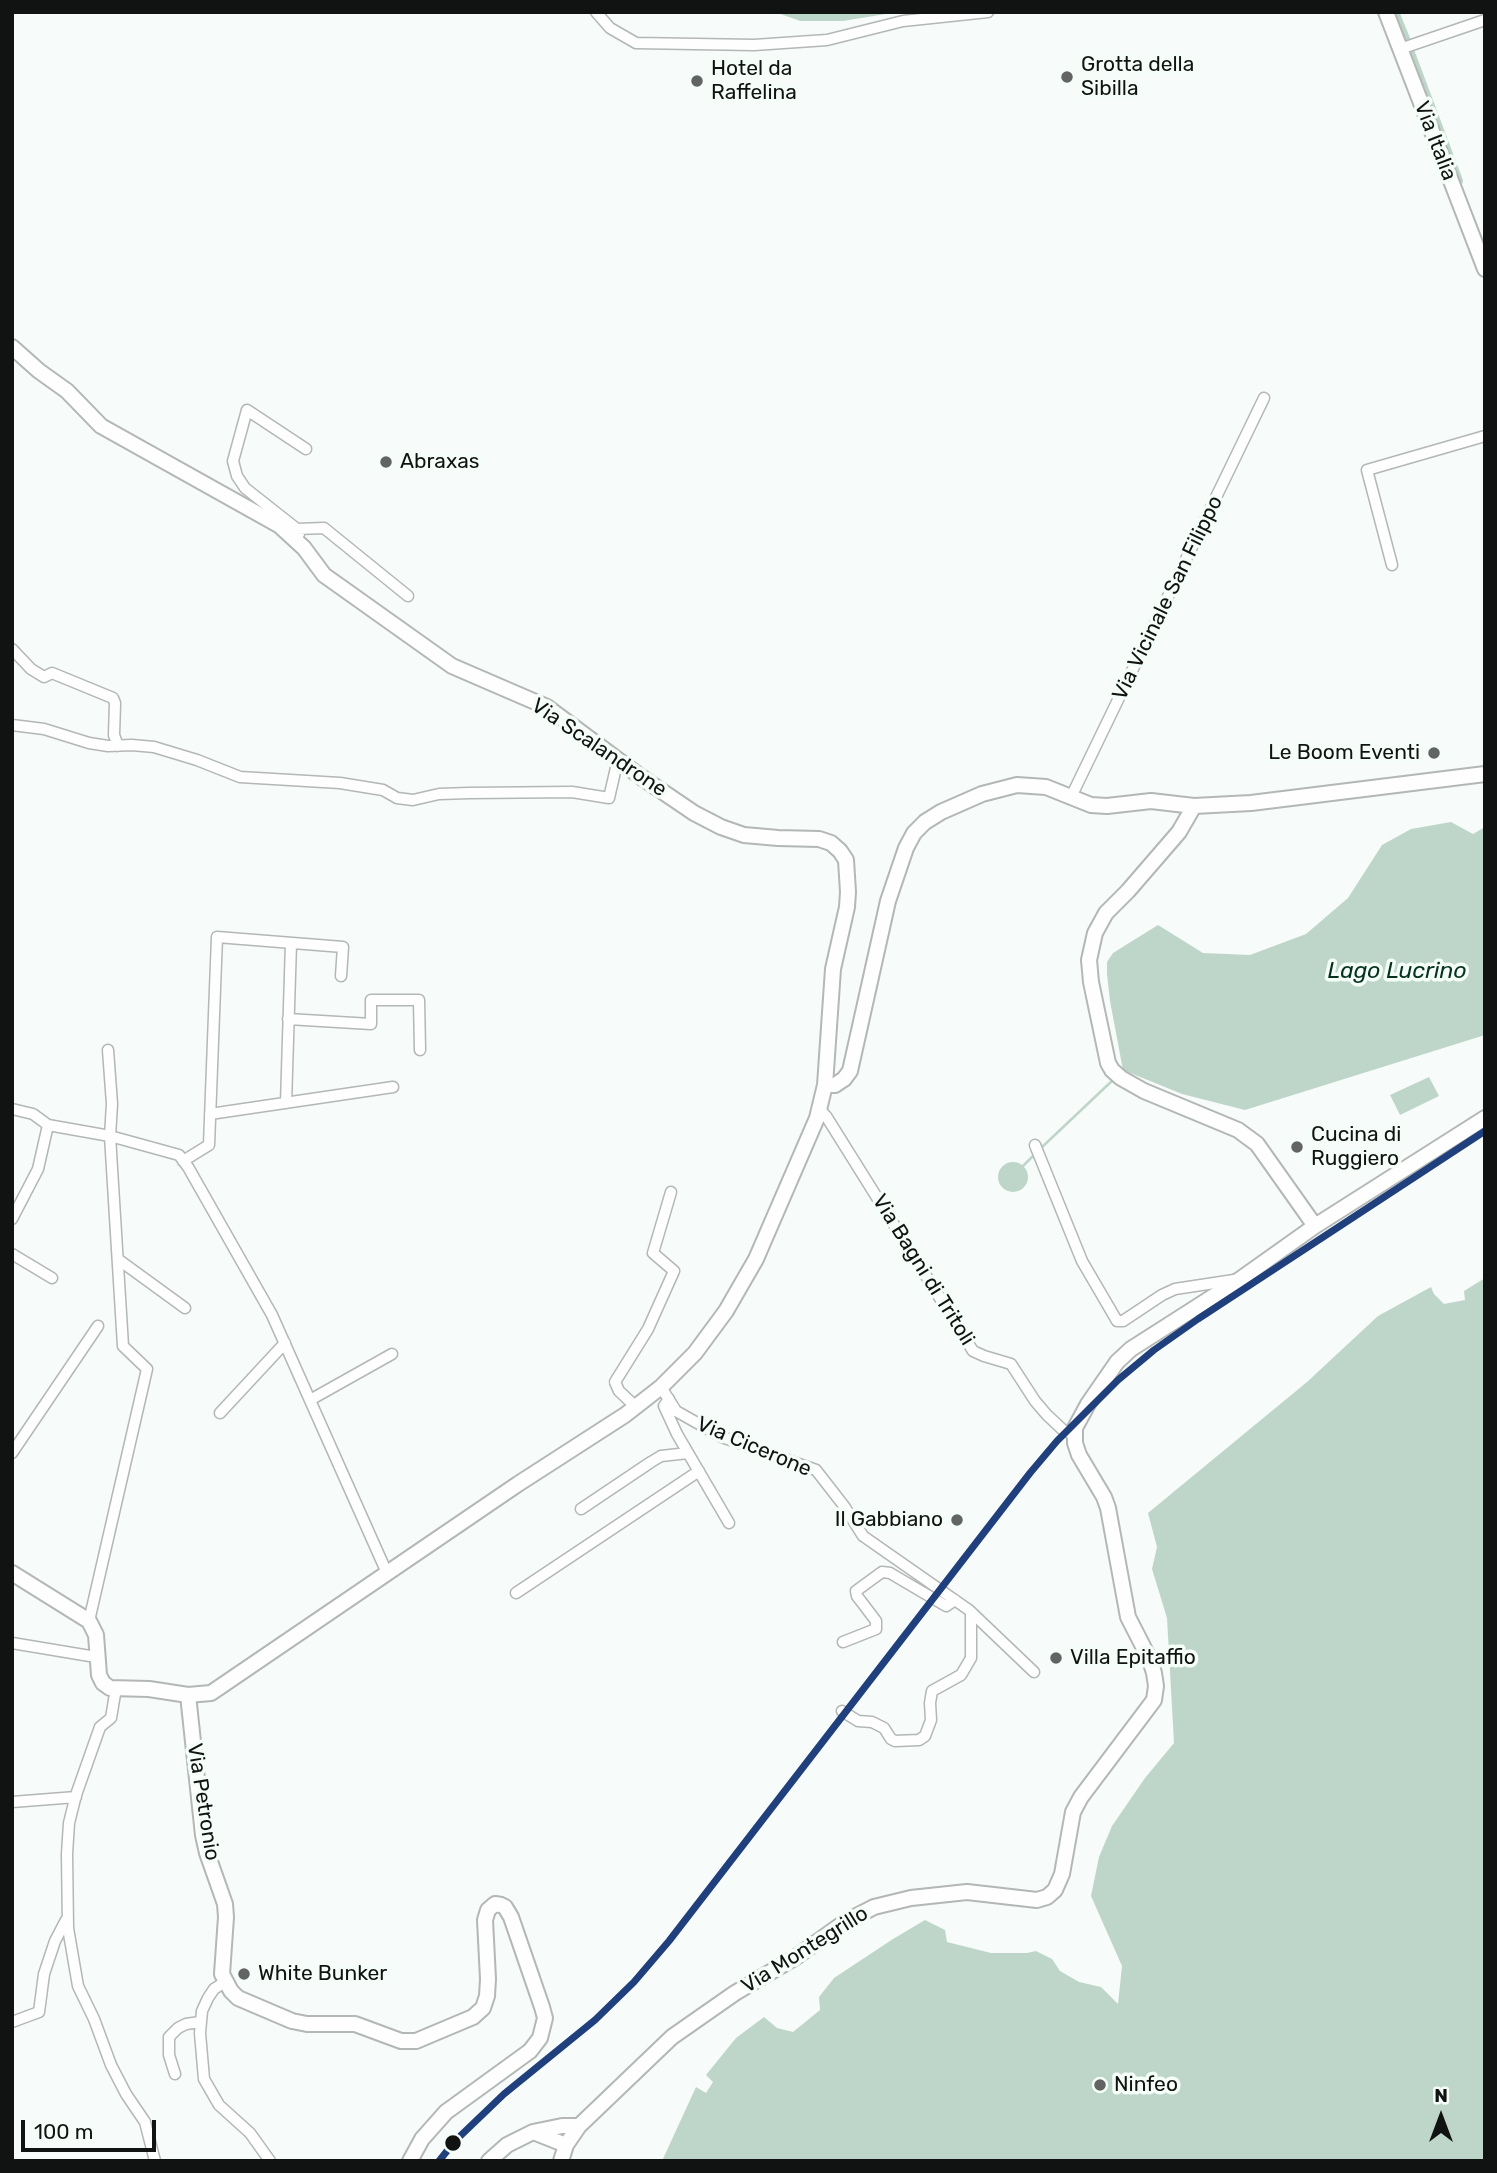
<!DOCTYPE html>
<html>
<head>
<meta charset="utf-8">
<style>
  body { margin:0 }
  #map { position:relative; width:1497px; height:2173px; overflow:hidden; background:#f7fbf9; font-family:Rubik,sans-serif }
  canvas { display:block }
  .frame { position:absolute; inset:0; border:14px solid #101311; pointer-events:none }
  .north { position:absolute; left:1406px; top:2082px; width:70px; height:70px; -webkit-text-stroke:5px #f5fdf8; paint-order:stroke; rotate:0deg; font-size:19px; font-weight:700; line-height:28px; text-align:center; color:#101311 }
  .north::after { content:''; display:block; margin:auto; width:24px; height:32px; background:#101311; clip-path:polygon(50% 0,100% 100%,50% 72%,0 100%) }
  .scale { position:absolute; left:21px; top:2120px; width:135px; height:32px; box-sizing:border-box; border:4px solid #101311; border-top:0; padding-left:9px; font-size:21px; line-height:24px; white-space:nowrap; color:#101311; -webkit-text-stroke:5px #f5fdf8; paint-order:stroke }
</style>
</head>
<body>
<div id="map">
<canvas width="1497" height="2173"></canvas>
<div class="frame"></div>
<div class="north">N</div>
<div class="scale">100 m</div>
</div>
<script>
const ctx = document.querySelector('canvas').getContext('2d');
ctx.lineJoin = 'round';
function fillPath(path, color) { ctx.fillStyle = color; ctx.fill(path, 'evenodd'); }
const poly = rows => new Path2D(rows.map(r => 'M' + r).join(''));
function trace(path, color, width, dash) { ctx.strokeStyle = color; ctx.lineWidth = width; ctx.lineCap = dash ? 'butt' : 'round'; ctx.setLineDash(dash || []); ctx.stroke(path); }
function write(font, color, halo, rows, align = 'center') {
  ctx.font = font + ' Rubik,sans-serif'; ctx.lineWidth = 7; ctx.setLineDash([]); ctx.textBaseline = 'middle'; ctx.strokeStyle = halo; ctx.fillStyle = color; for (const [text, x, y, turn = 0] of rows) {
    ctx.save(); ctx.translate(x, y); ctx.rotate((+turn || 0) * Math.PI / 180); ctx.textAlign = isNaN(turn) ? turn : align; if (halo) ctx.strokeText(text, 0, 0); ctx.fillText(text, 0, 0); ctx.restore();
  }
}
const water = poly([
  [775,12,898,12,843,21,800,21],
  [1451,822,1473,834,1485,827,1485,1035,1245,1110,1182,1094,1123,1070,1110,1001,1107,974,1107,962,1113,953,1158,925,1203,953,1250,955,1306,934,1348,898,1382,845,1411,829],
  [1429,1077,1439,1096,1400,1115,1390,1095],
  '998 1177a15 15 0 1 1 30 0a15 15 0 1 1-30 0Z',
  [1485,1278,1485,2161,662,2161,696,2087,706,2093,713,2082,706,2075,736,2038,764,2017,777,2028,793,2032,820,2010,819,1997,834,1978,893,1939,925,1920,945,1930,947,1942,991,1953,1027,1953,1036,1951,1052,1959,1060,1971,1079,1982,1101,1987,1118,2004,1122,1966,1091,1896,1099,1857,1112,1826,1145,1778,1174,1743,1167,1618,1152,1569,1157,1547,1148,1513,1307,1382,1378,1316,1431,1287,1434,1294,1444,1304,1465,1300,1464,1291]
]);
const stream = poly([
  [1040,1149,1114,1079],
  [1023,1166,1036,1153]
]);
const canal = poly([
  [1394,12,1405,39],
  [1410,53,1458,181]
]);
const street = poly([
  [596,12,610,28,636,43,754,45,827,40,903,21,988,12],
  [1400,49,1485,20],
  [297,529,245,488,237,476,233,461,247,410,306,449],
  [299,534,297,529,324,528,408,596],
  [1392,565,1367,470,1485,436],
  [12,649,31,669,44,677,52,673,113,698,115,703,114,735,118,746],
  [12,725,44,729,89,743,108,746,132,745,154,747,197,760,240,777,340,783,383,790,397,798,413,800,439,794,469,793,572,792,609,798,618,759],
  [1071,797,1264,398],
  [288,1019,371,1024,371,1000,419,1000,420,1050],
  [286,1103,291,943],
  [12,1109,33,1114,48,1125],
  [820,1110,826,1116,973,1351,984,1356,1011,1364,1035,1401,1047,1415,1063,1430,1074,1435],
  [210,1114,393,1087],
  [1035,1145,1082,1261,1117,1321,1123,1321,1162,1295,1175,1289,1234,1280],
  [183,1161,209,1145,217,937,343,947,341,976],
  [12,1219,38,1169,48,1125,110,1136,179,1155,188,1167,272,1315,387,1573],
  [12,1254,52,1278],
  [119,1260,185,1308],
  [661,1387,676,1411,722,1437,816,1470,844,1506,863,1536,969,1610,1034,1672],
  [669,1399,664,1406,677,1434,729,1523],
  [310,1400,392,1354],
  [636,1407,619,1391,615,1382,648,1329,674,1271,653,1253,671,1192],
  [220,1413,285,1343],
  [12,1453,98,1326],
  [581,1509,651,1462,661,1456,688,1453],
  [516,1593,699,1471],
  [89,1621,147,1369,123,1346,110,1136,112,1104,108,1050],
  [843,1642,876,1629,876,1621,857,1596,856,1591,882,1572,890,1573,946,1606,955,1600],
  [12,1643,96,1657],
  [116,1688,111,1718,100,1727,76,1795,69,1823,67,1854,68,1928,78,1986,94,2019,111,2065,126,2094,145,2122,155,2161],
  [842,1711,858,1721,872,1722,884,1728,891,1739,895,1741,919,1740,925,1736,931,1720,930,1703,932,1691,961,1675,971,1658,971,1612],
  [12,1802,76,1797],
  [225,1982,214,1989,208,1998,202,2011,200,2033,204,2079,219,2105,250,2133,270,2161],
  [12,2022,39,2012,44,1974,55,1941,66,1920],
  [175,2074,169,2055,169,2037,178,2028,186,2024,200,2022]
]);
const secondary = poly([
  [1386,12,1485,269],
  [12,347,39,371,67,391,101,426,280,526,304,548,324,575,452,666,547,707,641,777,694,813,721,827,744,835,778,838,819,839,831,843,840,851,846,860,848,892,847,907,833,969,825,1085,817,1118,756,1259,726,1311,695,1353,661,1387,625,1415,518,1484,211,1693,188,1695,149,1689,110,1688,103,1683,99,1675,96,1635,89,1621,12,1573],
  [1194,806,1179,832,1128,891,1106,913,1095,933,1089,960,1091,982,1108,1063,1112,1070,1121,1078,1144,1091,1238,1130,1257,1144,1315,1226],
  [825,1085,835,1085,844,1079,850,1071,888,901,906,848,914,833,925,822,941,812,982,794,1017,785,1046,787,1091,805,1107,806,1151,801,1194,806,1251,803,1485,774],
  [188,1695,203,1835,207,1853,225,1904,226,1917,222,1974,231,1991,238,1998,292,2021,307,2024,355,2024,401,2041,416,2041,473,2017,483,2008,487,1996,488,1979,485,1920,488,1910,495,1904,501,1905,505,1907,511,1917,542,2007,545,2018,540,2038,530,2051,446,2112,422,2139,410,2161],
  [533,2132,566,2145],
  [489,2161,507,2145,533,2132,562,2126,579,2126],
  [561,2161,566,2145,579,2126,672,2037,735,1993,796,1957,845,1922,874,1907,911,1898,967,1892,1037,1900,1047,1897,1055,1890,1062,1874,1073,1812,1081,1797,1154,1700,1156,1686,1154,1673,1150,1660,1128,1617,1108,1508,1104,1497,1079,1455,1075,1443,1075,1428,1088,1404,1117,1362,1131,1349,1239,1280,1315,1226,1485,1118]
]);
const rail1 = poly([
  [439,2161,455,2141,504,2094,595,2020,634,1982,669,1941,1030,1473,1057,1441,1118,1380,1154,1350,1198,1319,1485,1131]
]);
const markers = [
  [1067,77,7,"#616462"],
  [697,81,7,"#616462"],
  [386,462,7,"#616462"],
  [1434,753,7,"#616462"],
  [1297,1147,7,"#616462"],
  [957,1520,7,"#616462"],
  [1056,1658,7,"#616462"],
  [244,1974,7,"#616462"],
  [1100,2085,7,"#616462"],
  [453,2143,9,"#101311"]
];
const poiNames = [
  ["Grotta della",1081,65],
  ["Sibilla",1081,89],
  ["Hotel da",711,69],
  ["Raffelina",711,93],
  ["Abraxas",400,462],
  ["Le Boom Eventi",1420,753,"right"],
  ["Cucina di",1311,1135],
  ["Ruggiero",1311,1159],
  ["Il Gabbiano",943,1520,"right"],
  ["Villa Epitaffio",1070,1658],
  ["White Bunker",258,1974],
  ["Ninfeo",1114,2085]
];
const streetNames = [
  ["Via Italia",1435,141,69],
  ["Via Vicinale San Filippo",1168,598,-64],
  ["Via Scalandrone",599,748,34],
  ["Via Bagni di Tritoli",923,1270,58],
  ["Via Cicerone",754,1447,23],
  ["Via Petronio",203,1802,81],
  ["Via Montegrillo",805,1950,-32]
];
const waterNames = [
  ["Lago Lucrino",1397,971]
];
fillPath(water, '#bed6c9');
trace(stream, '#bed6c9', 2.5);
trace(canal, '#bed6c9', 10);
trace(street, '#b3b7b5', 13);
trace(secondary, '#b3b7b5', 18);
trace(street, '#fefefe', 10);
trace(secondary, '#fefefe', 14);
trace(rail1, '#203f7d', 7);
for (const [x, y, r, color] of markers) { const dot = new Path2D(); dot.arc(x, y, r, 0, 2 * Math.PI); ctx.fillStyle = color; ctx.fill(dot); trace(dot, '#f5fdf8', 2.5); }
write('21px', '#101311', '#f5fdf8', poiNames, 'left');
write('21px', '#101311', '#f5fdf8', streetNames);
write('italic 23px', '#05321f', '#f5fdf8', waterNames);
</script>
</body>
</html>
